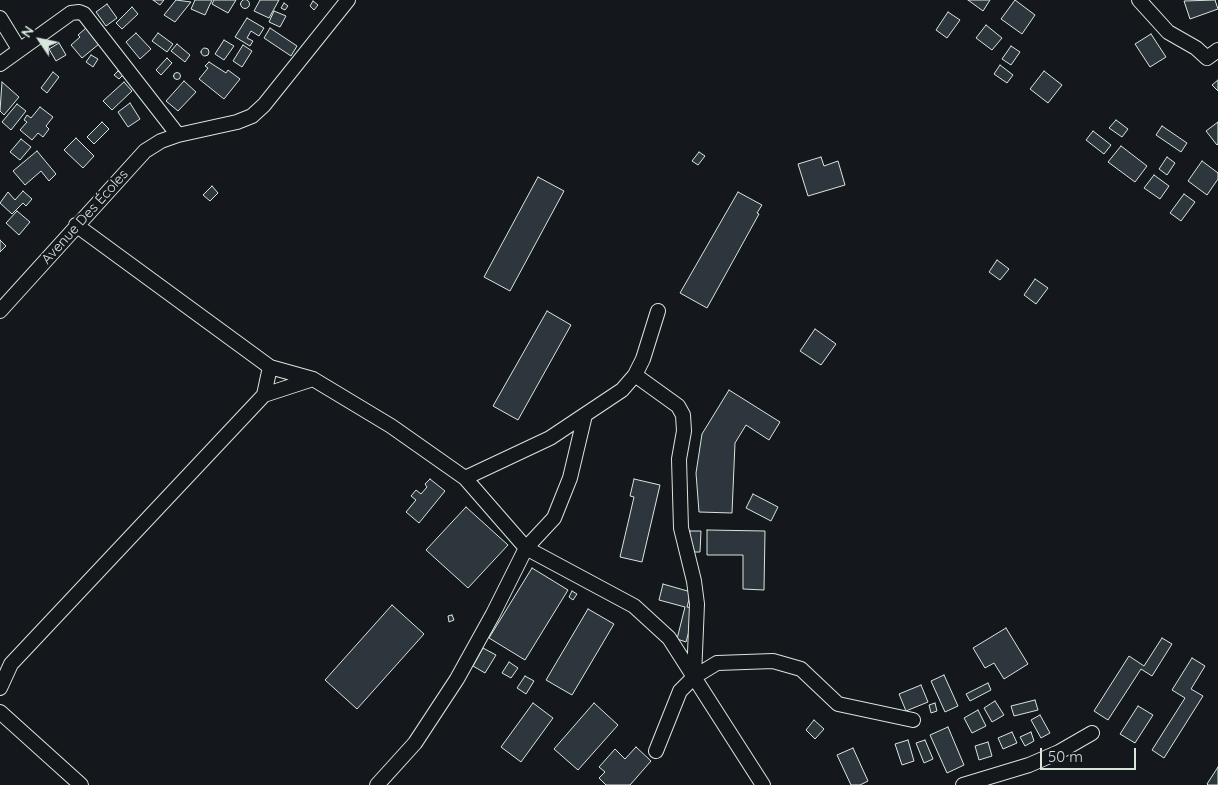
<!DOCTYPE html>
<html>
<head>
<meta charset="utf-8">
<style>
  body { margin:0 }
  #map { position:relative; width:1218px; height:785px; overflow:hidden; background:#14181c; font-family:Quicksand,sans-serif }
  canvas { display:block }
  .north { position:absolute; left:15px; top:15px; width:50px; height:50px; -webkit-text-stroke:4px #14181c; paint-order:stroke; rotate:304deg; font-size:14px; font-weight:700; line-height:20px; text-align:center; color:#d8e6dc }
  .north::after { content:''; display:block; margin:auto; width:18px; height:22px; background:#d8e6dc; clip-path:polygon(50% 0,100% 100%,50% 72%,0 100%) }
  .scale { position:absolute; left:1040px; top:748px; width:96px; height:22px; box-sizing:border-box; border:2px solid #d8e6dc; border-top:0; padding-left:6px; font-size:15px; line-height:18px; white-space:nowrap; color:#d8e6dc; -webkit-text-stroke:4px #14181c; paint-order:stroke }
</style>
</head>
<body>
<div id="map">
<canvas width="1218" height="785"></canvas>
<div class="north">N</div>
<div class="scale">50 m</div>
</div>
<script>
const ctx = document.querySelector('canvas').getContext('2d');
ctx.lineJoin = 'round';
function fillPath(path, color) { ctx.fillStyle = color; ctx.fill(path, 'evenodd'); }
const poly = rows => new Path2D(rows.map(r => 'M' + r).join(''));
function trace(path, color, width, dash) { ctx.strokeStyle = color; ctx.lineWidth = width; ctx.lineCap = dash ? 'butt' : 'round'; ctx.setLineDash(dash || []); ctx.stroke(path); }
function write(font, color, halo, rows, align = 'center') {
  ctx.font = font + ' Quicksand,sans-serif'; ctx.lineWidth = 4; ctx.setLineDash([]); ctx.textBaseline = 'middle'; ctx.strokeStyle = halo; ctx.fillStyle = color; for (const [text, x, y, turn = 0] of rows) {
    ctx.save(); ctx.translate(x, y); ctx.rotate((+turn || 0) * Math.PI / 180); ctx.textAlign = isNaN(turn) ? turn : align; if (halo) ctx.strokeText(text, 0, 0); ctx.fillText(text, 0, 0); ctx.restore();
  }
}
const building = poly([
  '240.5 4a4.5 4.5 0 1 1 9 0a4.5 4.5 0 1 1-9 0Z',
  [153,0,164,0,160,5,153,0],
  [176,0,191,2,175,22,164,15,176,0],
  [195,0,212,0,205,15,191,9,195,0],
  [214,0,236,0,228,13,212,4,214,0],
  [260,0,279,0,269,18,254,11,260,0],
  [968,0,990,0,983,11,968,0],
  [1015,0,1035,15,1022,34,1001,19,1015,0],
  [1215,0,1218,9,1190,19,1184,1,1215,0],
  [313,1,318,5,314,10,310,6,313,1],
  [284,3,288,6,285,10,281,8,284,3],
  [107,4,117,18,106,26,96,12,107,4],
  [132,7,138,14,122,29,116,23,132,7],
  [274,11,286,16,280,27,269,22,274,11],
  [948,12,960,20,947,38,936,30,948,12],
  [247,18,264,28,259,36,251,31,247,38,253,41,250,46,235,37,247,18],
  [986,25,1002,38,992,50,976,38,986,25],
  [86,28,99,44,82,58,71,45,80,37,78,35,86,28],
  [270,28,297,46,291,56,264,38,270,28],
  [136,33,151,49,140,59,126,42,136,33],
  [158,33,173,44,167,52,152,41,158,33],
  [1151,34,1166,57,1150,67,1135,44,1151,34],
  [224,40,234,46,224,60,215,54,224,40],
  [59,43,66,55,56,61,49,49,59,43],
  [177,44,190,55,185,62,171,51,177,44],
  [243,45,252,51,242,67,233,61,243,45],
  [1011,46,1020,52,1011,65,1002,59,1011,46],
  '201 52a4 4 0 1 1 8 0a4 4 0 1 1-8 0Z',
  [91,55,98,59,93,67,86,62,91,55],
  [167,58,172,63,161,75,156,70,167,58],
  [209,62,226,73,228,70,240,79,224,99,199,79,208,68,205,66,209,62],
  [1000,65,1013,75,1007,83,994,74,1000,65],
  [118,71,123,75,119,79,114,75,118,71],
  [1044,71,1062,85,1048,103,1030,89,1044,71],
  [53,72,59,77,47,93,41,88,53,72],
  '173.5 76a3.5 3.5 0 1 1 7 0a3.5 3.5 0 1 1-7 0Z',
  [1218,80,1218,91,1212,85,1218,80],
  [184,81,196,92,178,111,166,101,184,81],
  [2,82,19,97,4,115,0,111,2,82],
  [124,82,132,91,112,110,103,101,124,82],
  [130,103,140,119,128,127,118,112,130,103],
  [17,104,26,111,11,130,2,122,17,104],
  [40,107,53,117,46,126,49,129,43,137,38,133,32,140,20,130,27,122,24,120,27,115,31,118,40,107],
  [1116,120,1128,129,1122,137,1109,128,1116,120],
  [102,122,109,129,94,144,87,137,102,122],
  [1218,122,1218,144,1217,145,1206,131,1218,122],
  [1162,126,1187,143,1181,152,1156,135,1162,126],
  [1093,131,1111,145,1104,154,1086,140,1093,131],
  [76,138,94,156,83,168,64,150,76,138],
  [21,139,31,147,20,160,10,152,21,139],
  [1121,146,1147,166,1135,182,1108,162,1121,146],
  [37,151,56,174,49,181,41,171,25,185,13,171,37,151],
  [699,152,705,156,698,165,692,161,699,152],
  [821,157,824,166,838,161,845,185,808,196,798,164,821,157],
  [1167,157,1175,163,1167,175,1159,169,1167,157],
  [1202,161,1218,173,1218,179,1207,195,1188,181,1202,161],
  [1154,175,1169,186,1160,199,1144,188,1154,175],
  [538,177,564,191,510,291,484,277,538,177],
  [212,186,218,193,210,201,203,195,212,186],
  [23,191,32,199,26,206,23,203,12,214,0,203,8,192,15,200,23,191],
  [738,192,762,205,757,213,759,214,707,308,680,293,738,192],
  [1184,194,1195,202,1181,221,1170,213,1184,194],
  [17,211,30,222,19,235,6,223,17,211],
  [0,240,6,246,0,252,0,240],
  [997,260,1009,269,1000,280,989,272,997,260],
  [1035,279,1048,288,1036,304,1024,295,1035,279],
  [547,311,571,325,518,420,493,406,547,311],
  [815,329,836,344,821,365,800,351,815,329],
  [729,390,780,422,769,440,746,425,735,443,732,513,699,512,696,473,702,434,729,390],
  [430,479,445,491,419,523,406,512,416,500,411,496,416,490,421,494,427,487,425,484,430,479],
  [634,479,660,485,642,562,620,557,634,497,630,496,634,479],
  [753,494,778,507,771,521,746,508,753,494],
  [466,507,508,545,468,588,426,550,466,507],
  [707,530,765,531,764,590,743,589,743,555,707,555,707,530],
  [690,531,701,531,700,552,688,552,690,531],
  [532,568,568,590,525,660,489,638,532,568],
  [663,584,691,592,687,607,695,609,686,642,677,639,685,607,659,600,663,584],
  [572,591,577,594,573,600,569,597,572,591],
  [392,605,424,634,357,709,325,680,392,605],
  [588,609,614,624,572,695,546,680,588,609],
  [452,615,454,620,449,622,448,616,452,615],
  [1006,628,1028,664,1004,679,994,663,985,668,973,648,1006,628],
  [1162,638,1172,644,1152,676,1141,669,1108,720,1094,711,1129,656,1144,666,1162,638],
  [483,648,496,655,485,673,473,666,483,648],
  [1192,658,1205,666,1191,689,1203,696,1164,758,1152,750,1185,698,1172,690,1192,658],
  [509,662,518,668,511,678,502,673,509,662],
  [944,675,958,706,945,712,931,681,944,675],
  [525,676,534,681,526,694,517,688,525,676],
  [988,683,991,690,970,701,966,694,988,683],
  [921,685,928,702,906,711,899,694,921,685],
  [1035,700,1038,710,1014,716,1011,706,1035,700],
  [995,701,1004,715,992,722,984,708,995,701],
  [533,703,553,718,521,762,501,747,533,703],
  [594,703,618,725,578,770,554,749,594,703],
  [935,703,937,711,931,713,929,705,935,703],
  [1138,706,1153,715,1135,743,1120,734,1138,706],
  [978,710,986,726,972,733,964,718,978,710],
  [1040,715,1050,733,1041,738,1031,720,1040,715],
  [814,720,824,729,815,739,806,730,814,720],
  [948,727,964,765,947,773,930,735,948,727],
  [1012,732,1017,743,1003,749,998,738,1012,732],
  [1031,732,1034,741,1025,746,1020,737,1031,732],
  [908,740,914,761,902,765,895,744,908,740],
  [925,740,933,759,924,763,916,743,925,740],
  [988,742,992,756,979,760,975,746,988,742],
  [636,747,651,761,630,785,606,785,599,778,605,772,599,767,615,749,625,759,636,747],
  [853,748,868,781,860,785,851,785,837,755,853,748],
  [1218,767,1218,785,1208,785,1207,784,1218,767]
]);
const minor = poly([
  [1139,0,1168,32,1196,48,1207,58,1218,50],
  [0,18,19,49],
  [0,64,71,13,79,12,84,14,178,135],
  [76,225,270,367,313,379,391,426,465,478,526,548,634,606,669,638,763,785],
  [0,311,145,151,161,141,178,135,237,122,252,116,264,105,348,0],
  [635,375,678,406,683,415,684,431,679,459,681,528,694,581,697,604,694,677],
  [264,395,270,367],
  [465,478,550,438,622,390,635,375,643,359,658,311],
  [0,688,11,664,264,395,313,379],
  [0,712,81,785],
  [656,751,680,691,694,677,717,663,773,661,801,669,838,704,913,720],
  [377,785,415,743,457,679,493,614,526,548,554,518,570,478,585,415],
  [963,785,1029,765,1059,752,1092,733]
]);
const streetNames = [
  ["Avenue Des Écoles",85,217,-48]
];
fillPath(building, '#2c363c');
trace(building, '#d8e6dc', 1);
trace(minor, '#d8e6dc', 16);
trace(minor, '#14181c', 14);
write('14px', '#d8e6dc', '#14181c', streetNames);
</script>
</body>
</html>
